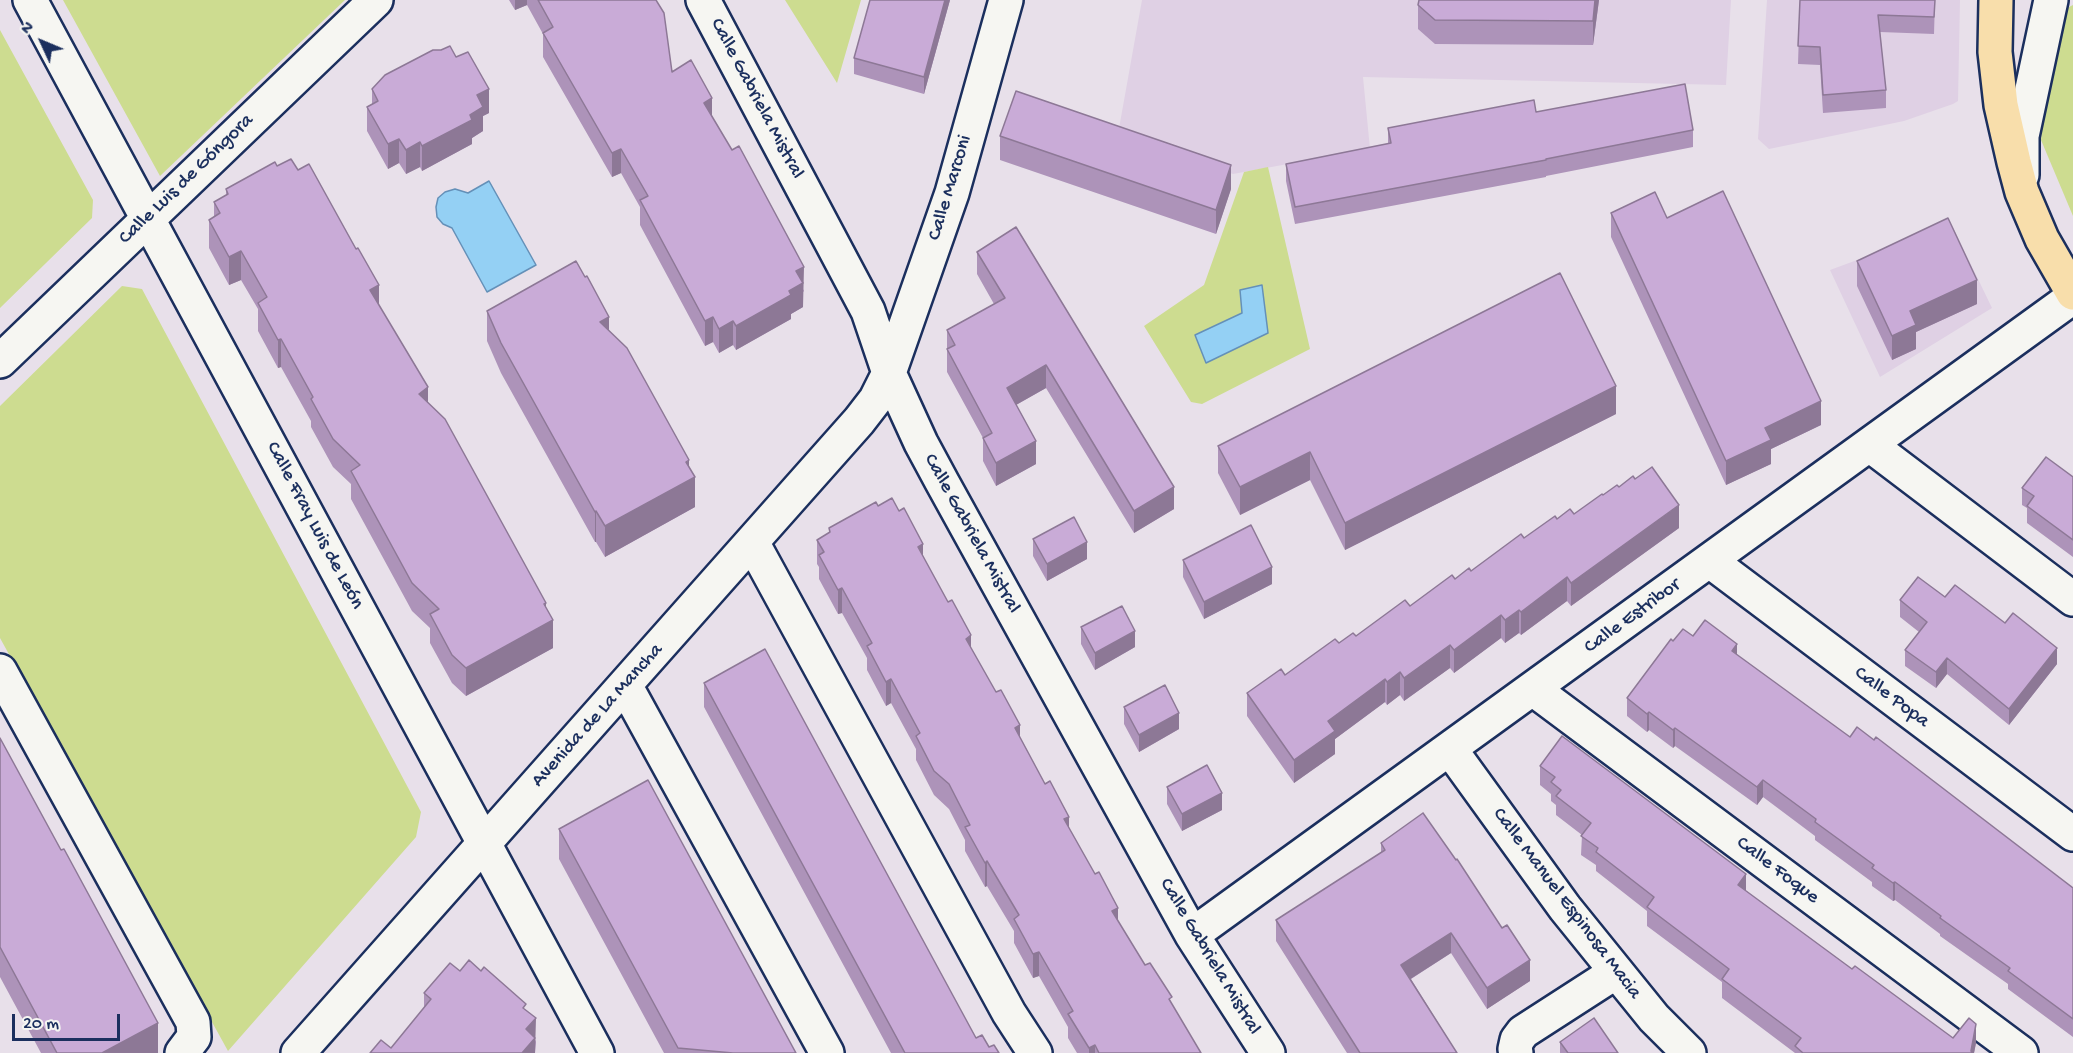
<!DOCTYPE html>
<html>
<head>
<meta charset="utf-8">
<style>
  body { margin:0 }
  #map { position:relative; width:2073px; height:1053px; overflow:hidden; background:#e8e0ea; font-family:"Gochi Hand",sans-serif }
  canvas { display:block }
  .north { position:absolute; left:12px; top:12px; width:60px; height:60px; -webkit-text-stroke:4px #f6f6f2; paint-order:stroke; rotate:314deg; font-size:16px; font-weight:700; line-height:24px; text-align:center; color:#1b2f5e }
  .north::after { content:''; display:block; margin:auto; width:21px; height:27px; background:#1b2f5e; clip-path:polygon(50% 0,100% 100%,50% 72%,0 100%) }
  .scale { position:absolute; left:12px; top:1014px; width:108px; height:27px; box-sizing:border-box; border:3px solid #1b2f5e; border-top:0; padding-left:8px; font-size:18px; line-height:21px; white-space:nowrap; color:#1b2f5e; -webkit-text-stroke:4px #f6f6f2; paint-order:stroke }
</style>
</head>
<body>
<div id="map">
<canvas width="2073" height="1053"></canvas>
<div class="north">N</div>
<div class="scale">20 m</div>
</div>
<script>
const ctx = document.querySelector('canvas').getContext('2d');
ctx.lineJoin = 'round';
function fillPath(path, color) { ctx.fillStyle = color; ctx.fill(path, 'evenodd'); }
const poly = rows => new Path2D(rows.map(r => 'M' + r).join(''));
function trace(path, color, width, dash) { ctx.strokeStyle = color; ctx.lineWidth = width; ctx.lineCap = dash ? 'butt' : 'round'; ctx.setLineDash(dash || []); ctx.stroke(path); }
function write(font, color, halo, rows, align = 'center') {
  ctx.font = font + ' "Gochi Hand",sans-serif'; ctx.lineWidth = 6; ctx.setLineDash([]); ctx.textBaseline = 'middle'; ctx.strokeStyle = halo; ctx.fillStyle = color; for (const [text, x, y, turn = 0] of rows) {
    ctx.save(); ctx.translate(x, y); ctx.rotate((+turn || 0) * Math.PI / 180); ctx.textAlign = isNaN(turn) ? turn : align; if (halo) ctx.strokeText(text, 0, 0); ctx.fillText(text, 0, 0); ctx.restore();
  }
}
const built = poly([
  [1142,0,1731,0,1726,85,1363,77,1370,149,1233,174,1118,134],
  [1767,0,1960,0,1958,101,1953,104,1904,121,1769,149,1758,139],
  [1952,225,1992,308,1880,377,1830,270]
]);
const green = poly([
  [63,0,345,0,160,176],
  [785,0,861,0,837,83],
  [2073,5,2073,216,2041,140,2042,120,2065,9],
  [0,30,93,200,92,218,0,308],
  [1268,167,1310,349,1202,404,1191,402,1144,326,1204,285,1244,172],
  [122,286,142,289,421,812,416,837,228,1051,0,638,0,406]
]);
const water = poly([
  [489,181,536,265,487,292,452,228,443,224,437,217,436,207,438,198,445,192,455,189,468,193,489,181],
  [1262,285,1268,333,1206,363,1195,335,1242,313,1240,290,1262,285]
]);
const minor = poly([
  [30,0,597,1053],
  [703,0,868,311,889,373,921,443,942,482,1192,935,1268,1053],
  [2022,175,2022,136,2051,0],
  [0,361,376,0],
  [1870,445,2073,599],
  [752,542,1009,1013,1035,1053],
  [1710,561,2073,834],
  [0,671,193,1022,194,1037,182,1053],
  [625,685,827,1053],
  [1533,689,2021,1053],
  [1450,749,1565,908,1654,1018,1689,1053],
  [1192,935,2073,297],
  [298,1053,859,421,876,399,889,373,952,193,1006,0],
  [1516,1053,1515,1049,1517,1040,1523,1032,1616,972]
]);
const major = poly([
  [1996,0,1995,52,2001,105,2014,162,2022,192,2042,239,2073,293]
]);
const wall = poly([
  [509,0,656,0,672,72,712,116,804,291,803,292,803,307,791,314,791,319,736,350,733,345,719,353,713,342,705,346,640,225,640,207,621,173,612,177,543,57,543,34,527,5,515,10],
  [950,0,924,94,854,74,854,58],
  [1599,0,1593,45,1435,44,1418,29,1418,5],
  [1800,0,1935,0,1934,34,1880,32,1886,90,1886,108,1823,113,1820,65,1798,64],
  [372,89,489,113,483,116,483,131,472,138,472,144,422,171,420,167,406,174,399,163,388,169,367,131,367,107,372,104],
  [1536,112,1693,130,1693,147,1546,176,1546,177,1295,224,1286,181,1286,164,1388,144,1388,128],
  [1000,136,1231,189,1216,234,1000,160],
  [226,189,379,305,428,403,546,608,553,648,466,696,452,683,430,643,430,628,412,611,351,499,351,484,333,467,311,427,311,421,281,367,278,368,258,331,258,309,241,280,229,285,209,248,209,220,214,217,214,202,226,195],
  [1611,213,1667,218,1821,425,1771,449,1771,464,1726,485,1611,237],
  [977,252,1174,509,1134,533,1046,388,1016,405,1036,464,996,486,983,461,983,438,947,372,947,330,994,304,977,274],
  [1857,261,1977,304,1916,332,1916,349,1892,360,1857,286],
  [487,311,609,331,689,466,695,507,605,557,596,542,595,542,501,373,487,341],
  [1616,414,1345,550,1310,480,1240,515,1218,473,1218,446],
  [2073,477,2073,557,2027,523,2027,508,2022,505,2022,488],
  [1619,487,1679,528,1571,606,1567,601,1521,635,1519,633,1505,643,1501,638,1454,673,1450,668,1404,701,1400,695,1387,705,1385,702,1335,739,1335,754,1294,783,1247,716,1247,693,1285,675,1339,643,1356,636,1410,606,1455,579,1471,571,1557,519,1574,514],
  [878,506,923,556,971,648,1069,828,1118,922,1145,965,1172,1004,1201,1053,1077,1053,1068,1038,1068,1027,1039,976,1033,978,1014,943,1014,931,987,886,985,887,965,851,965,840,949,809,934,795,916,760,916,749,891,703,886,706,867,670,867,658,842,613,838,614,819,579,819,567,817,564,817,540,829,533,829,528],
  [1033,539,1087,559,1047,581,1033,556],
  [1183,560,1272,584,1204,619,1183,577],
  [1945,597,2057,664,2009,725,1947,674,1936,688,1905,666,1905,650,1919,632,1900,617,1900,600],
  [1081,627,1135,647,1095,670,1081,644],
  [1673,641,1737,655,1850,737,2073,888,2073,1037,2008,989,2008,984,1940,936,1940,934,1895,900,1893,901,1872,886,1872,882,1815,840,1815,836,1763,797,1757,805,1675,746,1673,748,1649,730,1647,732,1627,716,1627,698],
  [704,683,976,1038,999,1053,891,1053,704,707],
  [1124,707,1179,729,1139,752,1124,724],
  [0,738,158,1053,41,1053,0,977],
  [1540,766,1746,891,1852,969,1953,1038,1976,1043,1974,1053,1795,1053,1722,998,1722,982,1647,926,1647,911,1596,871,1596,865,1581,855,1582,835,1556,815,1556,805,1551,801,1551,794,1540,785],
  [1167,787,1222,810,1182,831,1167,804],
  [559,829,796,1053,664,1053,559,859],
  [1381,843,1530,981,1487,1009,1451,953,1411,979,1457,1053,1347,1053,1276,941,1276,920,1381,853],
  [460,971,526,1010,536,1042,535,1053,391,1048,424,1008,424,993],
  [1560,1042,1618,1053,1560,1053]
]);
const shadedWall = poly([
  [515,0,527,0,527,5,515,10],
  [945,0,950,0,924,94,924,77],
  [1595,0,1599,0,1593,45,1593,21],
  [489,89,489,113,483,116,483,131,472,138,472,144,422,171,422,146,477,95],
  [712,98,712,123,704,103],
  [399,139,399,163,388,169,388,144],
  [420,142,420,167,406,174,406,150],
  [621,149,621,173,612,177,612,153],
  [1231,165,1231,189,1216,234,1216,210],
  [241,251,241,280,229,285,229,257],
  [804,267,803,307,791,314,791,319,736,350,736,326,789,291,796,271],
  [1977,280,1977,304,1916,332,1916,349,1892,360,1892,336,1910,311],
  [379,285,379,313,370,290],
  [609,317,609,347,600,322],
  [713,317,713,342,705,346,705,321],
  [733,321,733,345,719,353,719,329],
  [281,339,281,367,278,368,278,340],
  [1046,365,1046,388,1007,410,1007,388],
  [1616,386,1616,414,1345,550,1345,523],
  [428,387,428,416,419,394],
  [1821,401,1821,425,1771,449,1771,464,1726,485,1726,461,1765,428],
  [1036,441,1036,464,996,486,996,463],
  [1310,452,1310,480,1240,515,1240,487],
  [689,460,689,480,695,477,695,507,605,557,605,526],
  [1174,487,1174,509,1134,533,1134,511],
  [1679,505,1679,528,1571,606,1571,583],
  [596,511,596,542,595,542,595,512],
  [1087,542,1087,559,1047,581,1047,564],
  [923,544,923,569,918,547],
  [1272,567,1272,584,1204,619,1204,602],
  [1567,577,1567,601,1521,635,1521,612],
  [842,588,842,613,838,614,838,590],
  [546,603,546,623,553,620,553,648,466,696,466,668],
  [1519,610,1519,633,1505,643,1505,620],
  [1501,615,1501,638,1454,673,1454,650],
  [1135,631,1135,647,1095,670,1095,653],
  [971,635,971,659,966,639],
  [1737,644,1737,662,1732,651],
  [1450,645,1450,668,1404,701,1404,678],
  [2057,648,2057,664,2009,725,2009,709],
  [1947,658,1947,674,1936,688,1936,672],
  [1400,672,1400,695,1387,705,1387,682],
  [891,679,891,703,886,706,886,682],
  [1385,679,1385,702,1335,739,1335,754,1294,783,1294,760,1328,721],
  [1649,712,1649,730,1647,732,1647,714],
  [1179,713,1179,729,1139,752,1139,735],
  [1020,725,1020,750,1015,728],
  [1675,728,1675,746,1673,748,1673,730],
  [1763,780,1763,797,1757,805,1757,787],
  [1222,793,1222,810,1182,831,1182,814],
  [1069,817,1069,841,1064,819],
  [987,861,987,886,985,887,985,863],
  [1746,874,1746,893,1738,885],
  [1895,882,1895,900,1893,901,1893,883],
  [1118,908,1118,932,1112,911],
  [1451,933,1451,953,1401,985,1401,965],
  [1039,952,1039,976,1033,978,1033,954],
  [1530,960,1530,981,1487,1009,1487,988],
  [536,1018,535,1053,522,1053,526,1029],
  [158,1023,158,1053,102,1053],
  [1976,1024,1976,1043,1974,1053,1971,1053],
  [1095,1045,1095,1053,1089,1053,1089,1048]
]);
const building = poly([
  [538,0,656,0,664,13,672,72,691,60,712,98,704,103,732,150,739,146,804,267,796,271,803,283,789,291,791,295,736,326,733,321,719,329,713,317,705,321,640,200,648,196,621,149,612,153,543,33,553,27,538,0],
  [870,0,945,0,924,77,854,58,870,0],
  [1419,0,1595,0,1593,21,1435,20,1418,5,1419,0],
  [1800,0,1935,0,1934,17,1878,15,1886,90,1823,95,1820,47,1798,46,1800,0],
  [450,46,456,57,468,52,489,89,477,95,483,107,470,115,472,120,422,146,420,142,406,150,399,139,388,144,367,107,378,101,372,89,385,75,433,50,441,50,450,46],
  [1685,84,1693,130,1546,159,1546,160,1295,207,1286,164,1391,143,1388,128,1534,100,1536,112,1685,84],
  [1016,91,1231,165,1216,210,1000,136,1016,91],
  [291,159,298,170,309,164,356,249,358,248,379,285,370,290,428,387,419,394,445,419,546,603,544,604,553,620,466,668,452,655,430,614,439,609,412,583,351,471,360,465,333,439,311,399,313,397,281,339,278,340,258,303,267,297,241,251,229,257,209,220,220,213,214,202,228,194,226,189,275,162,277,166,291,159],
  [1723,191,1821,401,1765,428,1771,440,1726,461,1611,213,1655,192,1667,218,1723,191],
  [1948,218,1977,280,1910,311,1916,325,1892,336,1857,261,1948,218],
  [1016,227,1174,487,1134,511,1046,365,1007,388,1036,441,996,463,983,438,992,433,947,349,955,345,947,330,1005,298,977,252,1016,227],
  [576,261,585,277,587,276,609,317,600,322,627,348,689,460,686,462,695,477,605,526,596,511,595,512,501,343,487,311,576,261],
  [1560,273,1616,386,1345,523,1310,452,1240,487,1218,446,1560,273],
  [2046,457,2073,477,2073,540,2027,506,2034,496,2022,488,2046,457],
  [1652,467,1679,505,1571,583,1567,577,1521,612,1519,610,1505,620,1501,615,1454,650,1450,645,1404,678,1400,672,1387,682,1385,679,1328,721,1335,731,1294,760,1247,693,1281,669,1285,675,1335,639,1339,643,1353,633,1356,636,1405,600,1410,606,1452,575,1455,579,1469,568,1471,571,1521,534,1524,538,1555,516,1557,519,1570,509,1574,514,1602,494,1603,495,1617,485,1619,487,1633,476,1635,479,1652,467],
  [892,498,899,511,904,508,923,544,918,547,948,602,952,600,971,635,966,639,996,692,1001,690,1020,725,1015,728,1045,784,1050,781,1069,817,1064,819,1095,874,1099,872,1118,908,1112,911,1145,965,1150,963,1172,997,1169,999,1201,1053,1099,1053,1095,1045,1089,1048,1068,1014,1073,1011,1039,952,1033,954,1014,919,1019,915,987,861,985,863,965,827,970,825,949,784,934,771,916,736,920,733,891,679,886,682,867,646,872,643,842,588,838,590,819,555,824,552,817,540,830,532,829,528,876,502,878,506,892,498],
  [1074,517,1087,542,1047,564,1033,539,1074,517],
  [1251,525,1272,567,1204,602,1183,560,1251,525],
  [1918,577,1945,597,1955,585,2005,623,2013,613,2057,648,2009,709,1947,658,1936,672,1905,650,1927,622,1900,600,1918,577],
  [1122,606,1135,631,1095,653,1081,627,1122,606],
  [1705,620,1737,644,1732,651,1850,737,1857,727,1874,740,1876,737,2073,888,2073,1019,2008,971,2010,968,1940,918,1941,916,1895,882,1893,883,1872,868,1874,865,1815,822,1816,819,1763,780,1757,787,1675,728,1673,730,1649,712,1647,714,1627,698,1671,639,1673,641,1683,629,1693,636,1705,620],
  [765,649,976,1038,982,1035,989,1047,994,1045,999,1053,905,1053,704,683,765,649],
  [1165,685,1179,713,1139,735,1124,707,1165,685],
  [1562,736,1746,874,1738,885,1852,969,1855,966,1953,1038,1969,1018,1976,1024,1971,1051,1972,1053,1803,1053,1795,1046,1801,1038,1722,979,1729,969,1647,907,1654,897,1596,852,1598,848,1581,836,1591,823,1556,796,1561,790,1551,782,1555,777,1540,766,1562,736],
  [0,738,61,850,64,849,158,1023,102,1053,57,1053,0,947,0,738],
  [1207,765,1222,793,1182,814,1167,787,1207,765],
  [648,780,796,1053,733,1053,678,1048,559,829,648,780],
  [1423,813,1456,860,1457,859,1502,928,1507,925,1530,960,1487,988,1451,933,1401,965,1457,1053,1360,1053,1276,920,1385,850,1381,843,1423,813],
  [469,960,481,971,484,967,526,1004,523,1008,536,1018,526,1029,535,1038,522,1053,370,1053,381,1040,391,1048,431,999,424,993,450,963,460,971,469,960],
  [1594,1018,1618,1053,1568,1053,1560,1042,1594,1018]
]);
const streetNames = [
  ["Calle Gabriela Mistral",756,99,62],
  ["Calle Luis de Góngora",187,180,-44],
  ["Calle Marconi",951,188,-73],
  ["Calle Fray Luis de León",314,526,62],
  ["Calle Gabriela Mistral",971,534,61],
  ["Calle Estribor",1633,617,-36],
  ["Calle Popa",1891,698,37],
  ["Avenida de La Mancha",598,716,-48],
  ["Calle Foque",1777,871,37],
  ["Calle Manuel Espinosa Macia",1566,904,53],
  ["Calle Gabriela Mistral",1209,957,59]
];
fillPath(built, '#dfd0e4');
fillPath(green, '#cddc90');
fillPath(water, '#94d0f4');
trace(water, '#6490b8', 1.5);
trace(minor, '#1b2f5e', 38);
trace(major, '#1b2f5e', 38);
trace(minor, '#f6f6f2', 33);
trace(major, '#f8deab', 33);
fillPath(wall, '#ad93b9');
fillPath(shadedWall, '#8d7896');
fillPath(building, '#c9abd7');
trace(building, '#8d7896', 1.5);
write('20px', '#1b2f5e', '#f6f6f2', streetNames);
</script>
</body>
</html>
